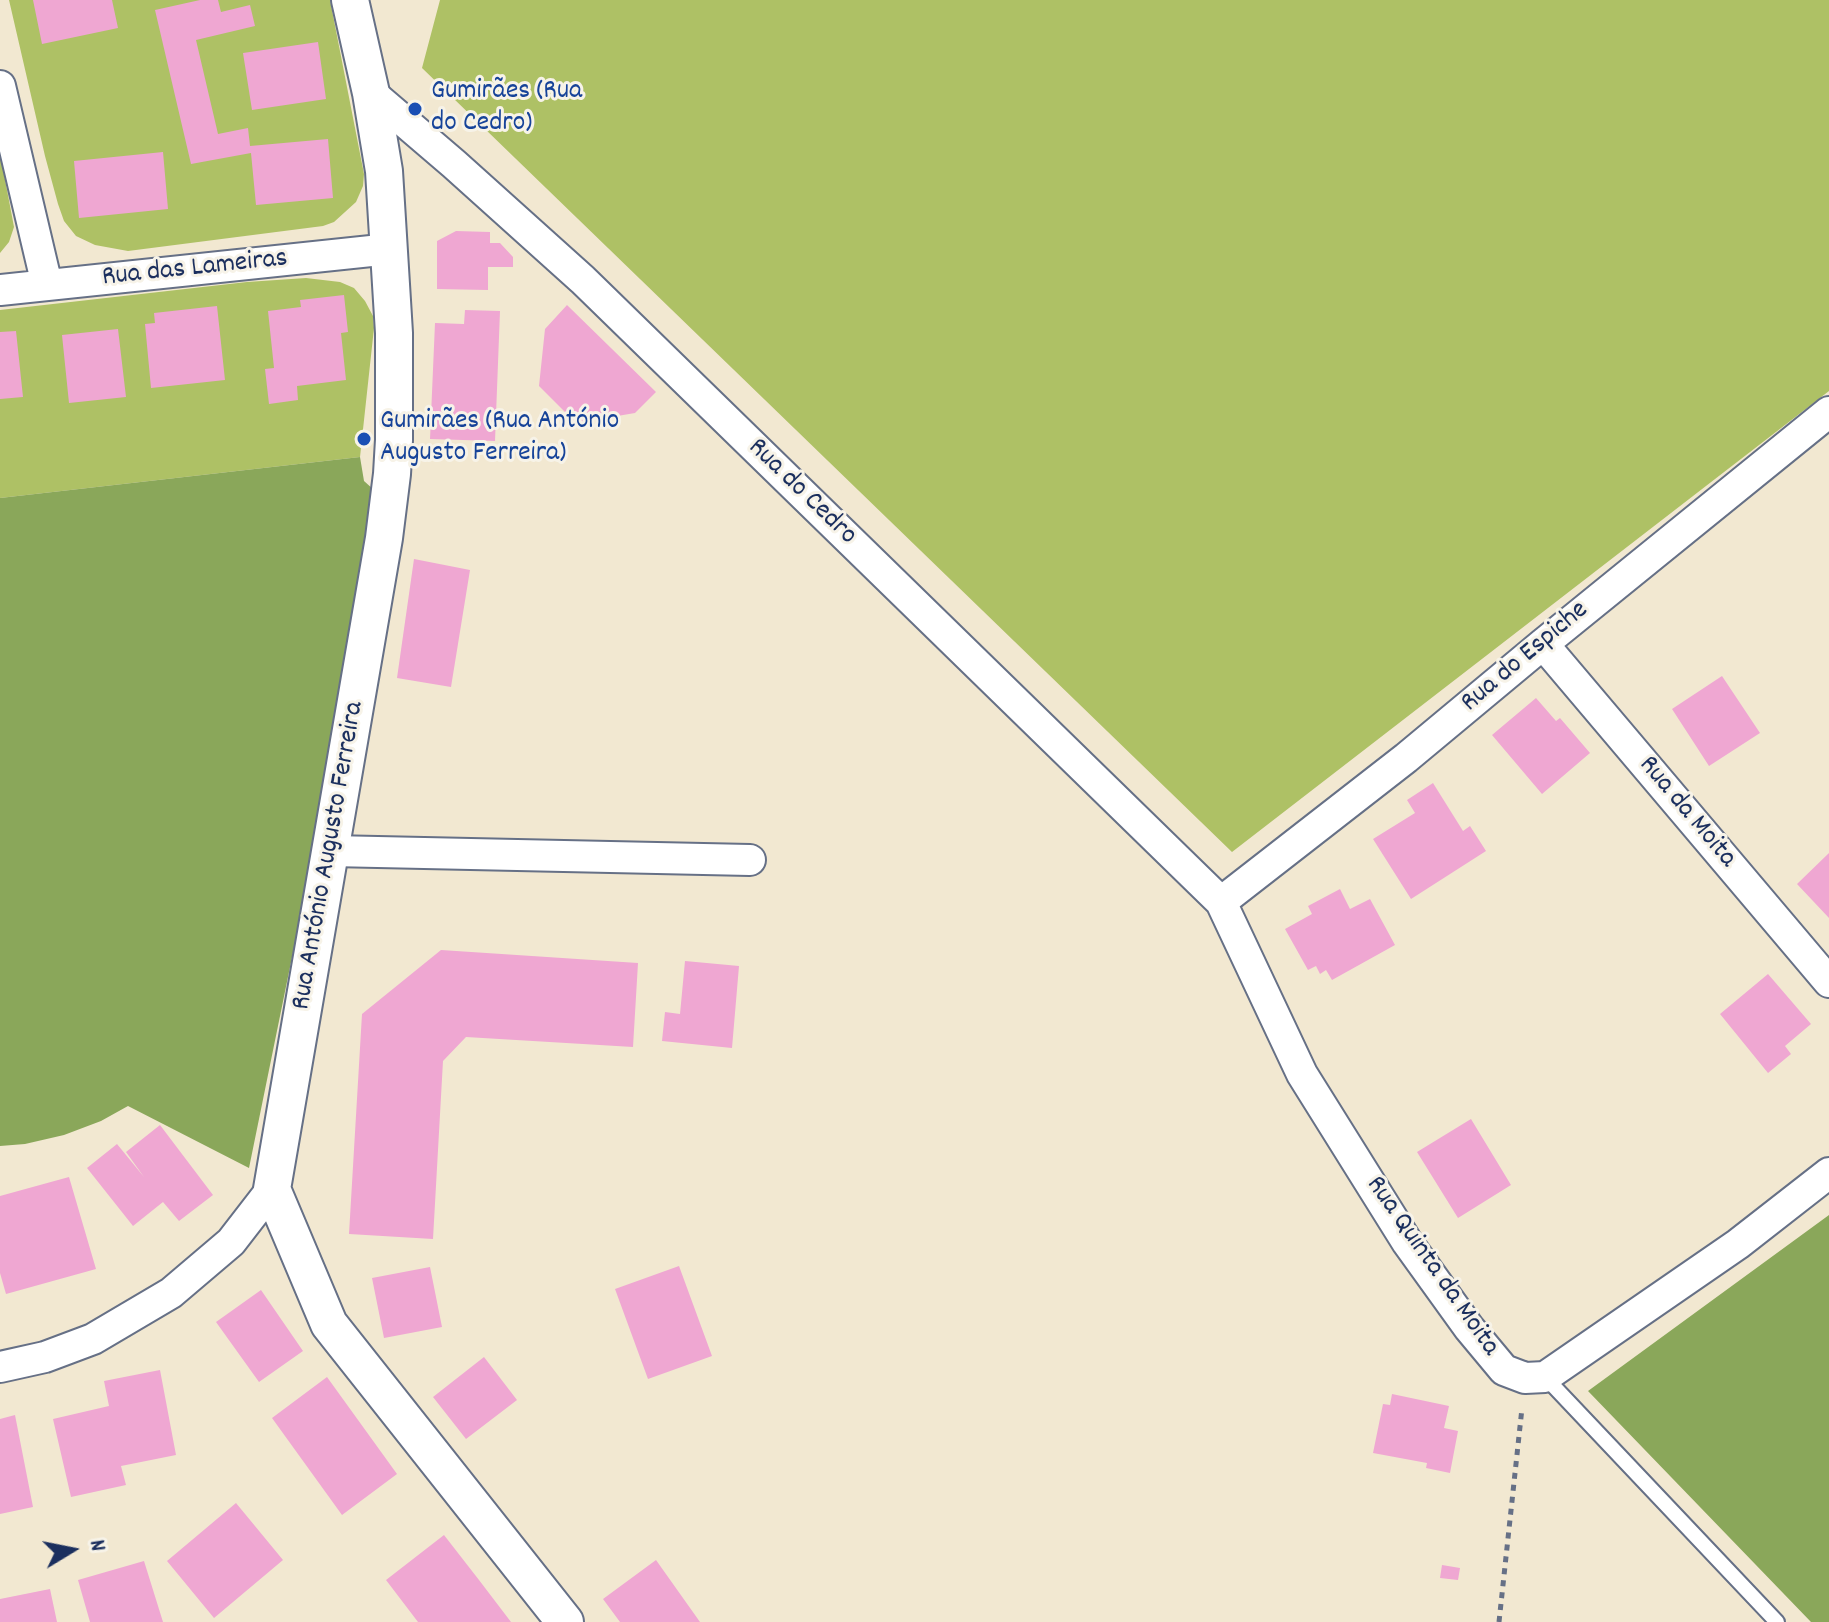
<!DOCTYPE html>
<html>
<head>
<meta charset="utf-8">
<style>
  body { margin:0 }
  #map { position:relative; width:1829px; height:1622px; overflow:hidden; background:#f2e8d1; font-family:Dekko,sans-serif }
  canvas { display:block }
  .north { position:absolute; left:32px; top:1510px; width:80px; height:80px; -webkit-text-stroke:6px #f7f3e8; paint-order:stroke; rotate:80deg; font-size:22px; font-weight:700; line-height:32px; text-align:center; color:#1b2f5e }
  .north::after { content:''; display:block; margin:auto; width:28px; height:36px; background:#1b2f5e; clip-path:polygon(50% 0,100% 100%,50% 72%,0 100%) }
</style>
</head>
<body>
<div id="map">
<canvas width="1829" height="1622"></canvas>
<div class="north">N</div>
</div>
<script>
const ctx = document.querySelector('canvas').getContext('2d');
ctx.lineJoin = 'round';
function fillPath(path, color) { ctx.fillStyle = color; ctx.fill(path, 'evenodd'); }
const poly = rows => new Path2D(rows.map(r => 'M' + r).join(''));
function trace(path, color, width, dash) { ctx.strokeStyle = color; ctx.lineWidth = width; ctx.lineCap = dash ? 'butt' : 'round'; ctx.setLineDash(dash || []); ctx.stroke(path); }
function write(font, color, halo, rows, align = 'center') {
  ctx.font = font + ' Dekko,sans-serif'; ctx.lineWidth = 6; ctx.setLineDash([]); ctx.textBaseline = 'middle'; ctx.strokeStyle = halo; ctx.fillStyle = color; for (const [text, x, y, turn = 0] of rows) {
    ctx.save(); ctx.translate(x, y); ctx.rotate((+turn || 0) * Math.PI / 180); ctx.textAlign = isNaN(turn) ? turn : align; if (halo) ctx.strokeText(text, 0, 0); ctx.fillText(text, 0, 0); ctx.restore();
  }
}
const green = poly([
  [9,0,330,0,364,174,363,186,356,202,334,222,323,226,128,251,95,245,76,236,64,221,58,204,45,156],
  [440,0,1829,0,1829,391,1232,852,422,68],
  [0,153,14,227,9,242,0,253],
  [306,278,340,282,354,288,365,301,373,316,374,328,360,457,0,498,0,310,247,282]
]);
const forest = poly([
  [360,457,364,481,374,490,341,717,249,1168,128,1106,101,1121,64,1135,25,1144,0,1146,0,498],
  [1829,1215,1829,1622,1811,1622,1588,1391]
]);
const building = poly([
  [33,0,112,0,118,28,42,44],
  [200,0,218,0,221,12,250,5,255,26,196,40,218,134,248,128,250,146,328,139,333,198,256,205,251,153,191,164,155,10],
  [318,42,326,99,252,110,243,53],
  [163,152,168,209,79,218,74,161],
  [456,231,490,232,490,243,500,243,513,257,513,267,488,267,488,290,437,289,437,241],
  [344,295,348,332,341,333,346,380,297,386,298,400,269,404,265,369,274,368,268,311,301,307,300,300],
  [567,305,656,392,635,413,576,423,539,386,545,329],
  [217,306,225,380,151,388,145,324,155,323,154,313],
  [465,310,500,311,495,441,430,439,435,323,464,324],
  [118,329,126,397,69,403,62,335],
  [16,331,23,397,0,399,0,332],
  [414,559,470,570,451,687,397,678],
  [1722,676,1760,733,1709,766,1672,709],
  [1536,698,1556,721,1560,718,1590,753,1542,794,1492,735],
  [1433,783,1463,831,1470,826,1486,851,1411,899,1373,839,1415,813,1407,800],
  [1829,853,1829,918,1797,884],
  [1340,889,1350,909,1370,899,1395,945,1332,980,1326,970,1320,974,1316,966,1308,970,1285,929,1312,914,1308,906],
  [441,950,638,963,633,1047,466,1037,443,1061,433,1239,349,1234,362,1014],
  [685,961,739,966,732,1048,662,1041,665,1012,680,1014],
  [1768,974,1811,1024,1785,1046,1791,1054,1768,1073,1720,1014],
  [1471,1119,1511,1185,1458,1218,1417,1152],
  [160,1125,213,1195,179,1221,163,1202,133,1226,87,1168,117,1144,144,1177,126,1152],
  [69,1177,96,1269,6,1294,0,1273,0,1196],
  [679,1266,712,1356,648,1379,615,1289],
  [430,1267,442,1327,384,1338,372,1278],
  [261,1290,303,1351,259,1382,216,1322],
  [484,1357,517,1400,466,1439,433,1397],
  [160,1370,176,1455,121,1466,126,1485,71,1497,53,1419,109,1406,104,1381],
  [327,1377,397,1474,342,1515,272,1418],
  [1392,1394,1449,1406,1444,1428,1458,1431,1450,1473,1426,1468,1427,1463,1373,1453,1383,1404,1390,1405],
  [15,1415,33,1507,0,1514,0,1419],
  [236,1503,283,1560,214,1618,167,1561],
  [444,1535,479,1580,511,1622,418,1622,386,1580],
  [656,1560,700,1622,620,1622,603,1599],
  [144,1561,163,1622,90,1622,78,1580],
  [1442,1565,1460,1568,1458,1580,1440,1578],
  [50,1589,57,1622,0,1622,0,1599]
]);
const path = poly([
  [1499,1622,1522,1408]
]);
const service = poly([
  [1545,1377,1777,1622]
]);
const minor = poly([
  [0,86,47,285],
  [371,93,454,164,583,280,1221,902,1302,1074,1407,1242,1469,1328,1504,1370,1525,1378,1545,1377,1738,1244,1829,1173],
  [0,290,390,249],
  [1543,644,1829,982],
  [331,851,750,860],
  [1221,902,1406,758,1543,644,1829,412],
  [0,1367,45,1357,93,1339,171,1293,231,1242,272,1189]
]);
const tertiary = poly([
  [350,0,371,93,384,171,394,333,394,440,392,474,384,538,272,1189,329,1324,565,1622]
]);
const markers = [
  [415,109,8,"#1a4fb4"],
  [364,439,8,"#1a4fb4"]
];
const transitNames = [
  ["Gumirães (Rua",431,93],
  ["do Cedro)",431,125],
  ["Gumirães (Rua António",380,423],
  ["Augusto Ferreira)",380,455]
];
const streetNames = [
  ["Rua das Lameiras",195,270,-6],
  ["Rua do Cedro",801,493,44],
  ["Rua do Espiche",1526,658,-40],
  ["Rua da Moita",1686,813,50],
  ["Rua António Augusto Ferreira",330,856,-80],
  ["Rua Quinta da Moita",1431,1267,55]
];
fillPath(green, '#aec165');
fillPath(forest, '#8aa75a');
fillPath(building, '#efa7d2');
trace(service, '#667086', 18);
trace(minor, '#667086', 34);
trace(tertiary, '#667086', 40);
trace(path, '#667086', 5, [6, 6]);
trace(service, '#fff', 14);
trace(minor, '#fff', 30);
trace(tertiary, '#fff', 36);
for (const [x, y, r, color] of markers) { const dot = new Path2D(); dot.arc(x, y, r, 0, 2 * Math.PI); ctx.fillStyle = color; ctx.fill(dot); trace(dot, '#f7f3e8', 3); }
write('28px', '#164399', '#f7f3e8', transitNames, 'left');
write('28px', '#1b2f5e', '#f7f3e8', streetNames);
</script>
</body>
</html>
